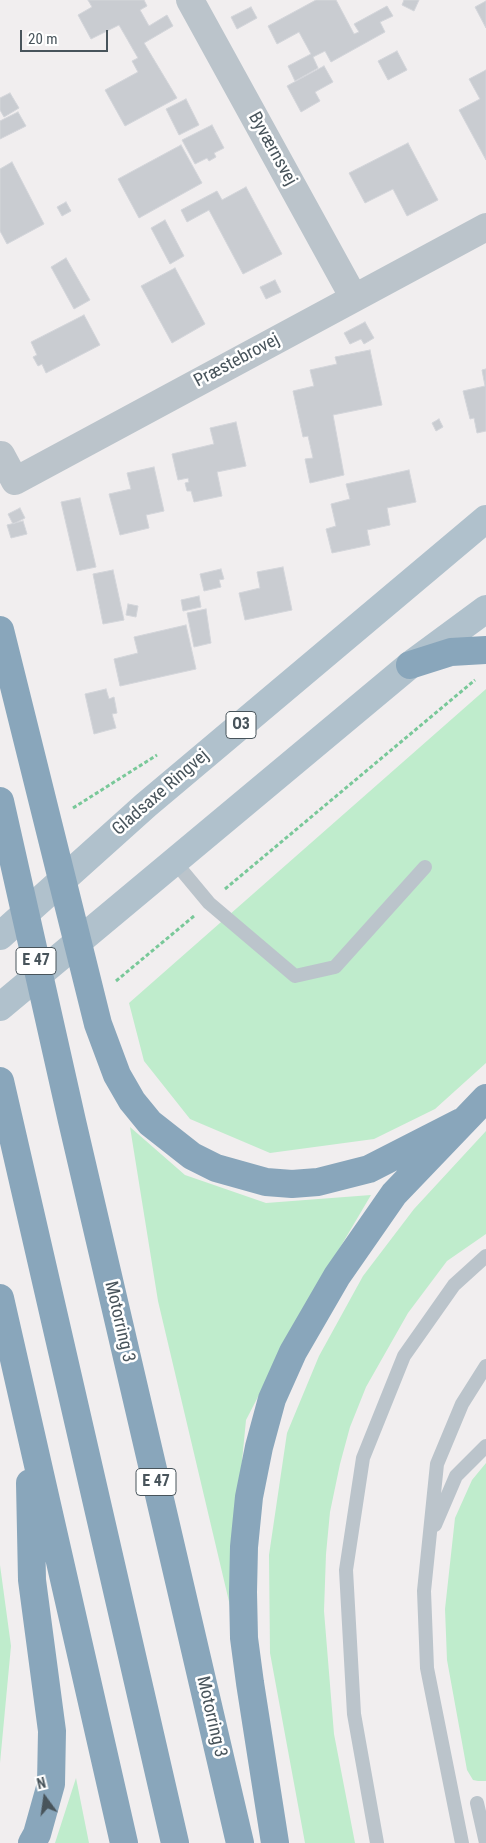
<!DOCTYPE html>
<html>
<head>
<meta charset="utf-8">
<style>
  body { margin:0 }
  #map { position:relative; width:486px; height:1843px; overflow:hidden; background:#f1eeef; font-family:"Roboto Condensed",sans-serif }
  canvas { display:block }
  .north { position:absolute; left:20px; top:1773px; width:50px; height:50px; -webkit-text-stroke:4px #fff; paint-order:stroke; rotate:346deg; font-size:14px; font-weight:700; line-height:20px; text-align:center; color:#48545b }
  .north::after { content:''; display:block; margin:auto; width:18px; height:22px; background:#48545b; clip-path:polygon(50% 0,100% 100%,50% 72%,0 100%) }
  .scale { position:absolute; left:20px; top:30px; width:88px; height:22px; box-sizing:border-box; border:2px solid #48545b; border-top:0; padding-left:6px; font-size:15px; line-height:18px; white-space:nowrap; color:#48545b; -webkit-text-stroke:4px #fff; paint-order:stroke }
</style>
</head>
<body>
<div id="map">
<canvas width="486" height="1843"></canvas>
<div class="north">N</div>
<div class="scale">20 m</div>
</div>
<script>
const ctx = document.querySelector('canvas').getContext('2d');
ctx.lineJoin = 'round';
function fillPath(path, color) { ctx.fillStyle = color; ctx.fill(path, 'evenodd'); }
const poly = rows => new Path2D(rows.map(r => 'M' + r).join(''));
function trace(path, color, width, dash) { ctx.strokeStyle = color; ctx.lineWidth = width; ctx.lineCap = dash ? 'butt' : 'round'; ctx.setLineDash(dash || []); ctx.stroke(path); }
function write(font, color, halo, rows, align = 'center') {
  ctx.font = font + ' "Roboto Condensed",sans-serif'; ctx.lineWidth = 5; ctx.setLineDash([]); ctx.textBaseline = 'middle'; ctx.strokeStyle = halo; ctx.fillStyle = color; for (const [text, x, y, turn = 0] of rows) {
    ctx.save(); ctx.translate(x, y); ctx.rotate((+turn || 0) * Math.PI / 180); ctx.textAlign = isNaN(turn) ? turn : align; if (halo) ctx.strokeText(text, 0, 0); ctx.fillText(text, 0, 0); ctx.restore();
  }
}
const green = poly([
  [486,689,486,1063,435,1109,374,1139,270,1153,190,1119,144,1061,129,1003],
  [130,1127,185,1175,266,1203,371,1195,302,1312,246,1420,234,1544,231,1610,158,1301],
  [486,1131,486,1234,447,1261,408,1313,366,1387,350,1427,340,1464,330,1512,326,1554,324,1611,334,1734,355,1843,305,1843,270,1653,269,1555,287,1433,319,1356,363,1276,414,1209],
  [486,1463,486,1781,478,1781,473,1780,467,1770,447,1660,445,1609,455,1518,472,1480],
  [0,1565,11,1646,0,1763],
  [76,1778,89,1843,55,1843]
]);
const building = poly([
  [88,0,144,0,147,6,140,10,149,26,167,15,173,26,144,43,177,98,125,126,105,90,138,72,132,61,138,58,119,25,91,39,78,15,92,7,88,0],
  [316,0,336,0,354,34,359,32,354,24,387,6,393,16,380,22,385,32,331,62,325,51,313,57,318,68,295,81,288,66,311,54,299,32,277,44,268,26,316,0],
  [404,0,419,0,414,11,402,5,404,0],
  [486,1,486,28,475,7,486,1],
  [251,7,257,18,237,29,231,17,251,7],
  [397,51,407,70,388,80,378,61,397,51],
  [324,66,333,82,315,92,320,101,301,112,287,86,324,66],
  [486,70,486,160,459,110,480,99,469,79,486,70],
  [10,93,19,108,4,117,0,110,0,98,10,93],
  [186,99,199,125,179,135,166,109,186,99],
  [18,112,26,126,0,139,0,121,18,112],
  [212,125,224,148,214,153,216,157,209,161,207,158,195,164,182,140,212,125],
  [408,143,438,200,407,216,393,189,365,203,349,173,408,143],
  [181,145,202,183,139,218,118,179,181,145],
  [12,162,44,224,7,244,0,231,0,169,12,162],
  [246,187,282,254,243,274,209,210,187,222,181,210,217,191,222,200,246,187],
  [66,202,71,211,62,216,57,207,66,202],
  [165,220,184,256,170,264,151,228,165,220],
  [66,258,90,300,74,309,51,267,66,258],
  [175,268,205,324,172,343,141,286,175,268],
  [275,280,281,292,266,299,260,287,275,280],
  [84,315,100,345,46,373,42,364,38,366,33,357,37,355,31,342,84,315],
  [365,322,374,338,364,344,361,339,350,344,344,333,365,322],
  [370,350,382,405,333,415,344,475,310,483,305,459,313,458,308,436,303,437,293,391,314,386,310,370,337,364,335,357,370,350],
  [486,369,486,431,477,433,474,418,470,419,463,391,485,386,482,370,486,369],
  [439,419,443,427,436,431,432,423,439,419],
  [236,422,246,466,217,472,222,496,194,502,191,491,187,491,185,483,189,482,188,478,178,480,172,454,214,444,210,428,236,422],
  [154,467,164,511,146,515,149,528,120,535,109,494,131,489,127,473,154,467],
  [409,470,416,502,387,508,390,525,367,530,370,545,332,553,326,529,336,526,331,504,350,499,346,484,409,470],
  [80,498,96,567,77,571,61,502,80,498],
  [20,508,25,518,13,524,8,514,20,508],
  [23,521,27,534,11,538,7,525,23,521],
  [283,567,292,610,245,620,239,593,260,588,257,572,283,567],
  [221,569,224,579,219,580,221,587,204,591,200,574,221,569],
  [113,570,124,620,103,624,93,574,113,570],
  [199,596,201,607,183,611,181,600,199,596],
  [128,604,138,606,136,617,126,615,128,604],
  [206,609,211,643,194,647,187,613,206,609],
  [186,625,196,669,120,686,114,659,138,653,134,637,186,625],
  [106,689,109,699,114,697,117,713,112,714,116,728,94,734,85,694,106,689]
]);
const path = poly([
  [73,808,157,755],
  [225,889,475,680],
  [116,981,194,916]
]);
const lane = poly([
  [174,861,209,903,295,976,335,967,425,867],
  [435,1525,456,1476,486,1446],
  [477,1803,486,1843],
  [377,1843,354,1714,346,1570,363,1458,404,1356,454,1285,486,1256],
  [462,1843,427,1668,424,1591,437,1464,462,1404,486,1366]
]);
const street = poly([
  [190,0,354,298],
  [1,455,15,481,486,227]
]);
const primary = poly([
  [0,936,146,805,486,519],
  [0,1007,410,665,486,609]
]);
const highway = poly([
  [0,630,98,1024,117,1075,132,1101,150,1123,192,1156,216,1168,266,1182,292,1184,318,1182,369,1169,461,1122],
  [410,665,451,652,486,650],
  [0,801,72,1121,240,1843],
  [0,1081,175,1843],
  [0,1298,124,1843],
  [30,1483,32,1580,52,1731,51,1784,37,1834,32,1843],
  [275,1843,250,1683,244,1638,243,1592,244,1547,249,1497,259,1447,272,1399,293,1352,337,1276,394,1194,486,1098]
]);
const shields = [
  [241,725,30],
  [36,961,40],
  [156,1482,40]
];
const shieldNames = [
  ["O3",241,725],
  ["E 47",36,961],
  ["E 47",156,1482]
];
const streetNames = [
  ["Byværnsvej",272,149,61],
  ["Præstebrovej",237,361,-28],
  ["Gladsaxe Ringvej",161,793,-41],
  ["Motorring 3",119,1322,77],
  ["Motorring 3",211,1717,77]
];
fillPath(green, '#bfeccc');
fillPath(building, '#c9ccd1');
trace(building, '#d3d5da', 1);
trace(path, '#79c899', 3, [4, 2.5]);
trace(lane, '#bbc4cb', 14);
trace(street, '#bbc4cb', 28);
trace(primary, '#b0c1cc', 28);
trace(highway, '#89a6bb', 28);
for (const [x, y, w] of shields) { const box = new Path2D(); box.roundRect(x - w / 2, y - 13.5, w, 27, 4); ctx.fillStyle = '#fff'; ctx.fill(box); trace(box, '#48545b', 1); }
write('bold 16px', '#48545b', null, shieldNames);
write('18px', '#48545b', '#fff', streetNames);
</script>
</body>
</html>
